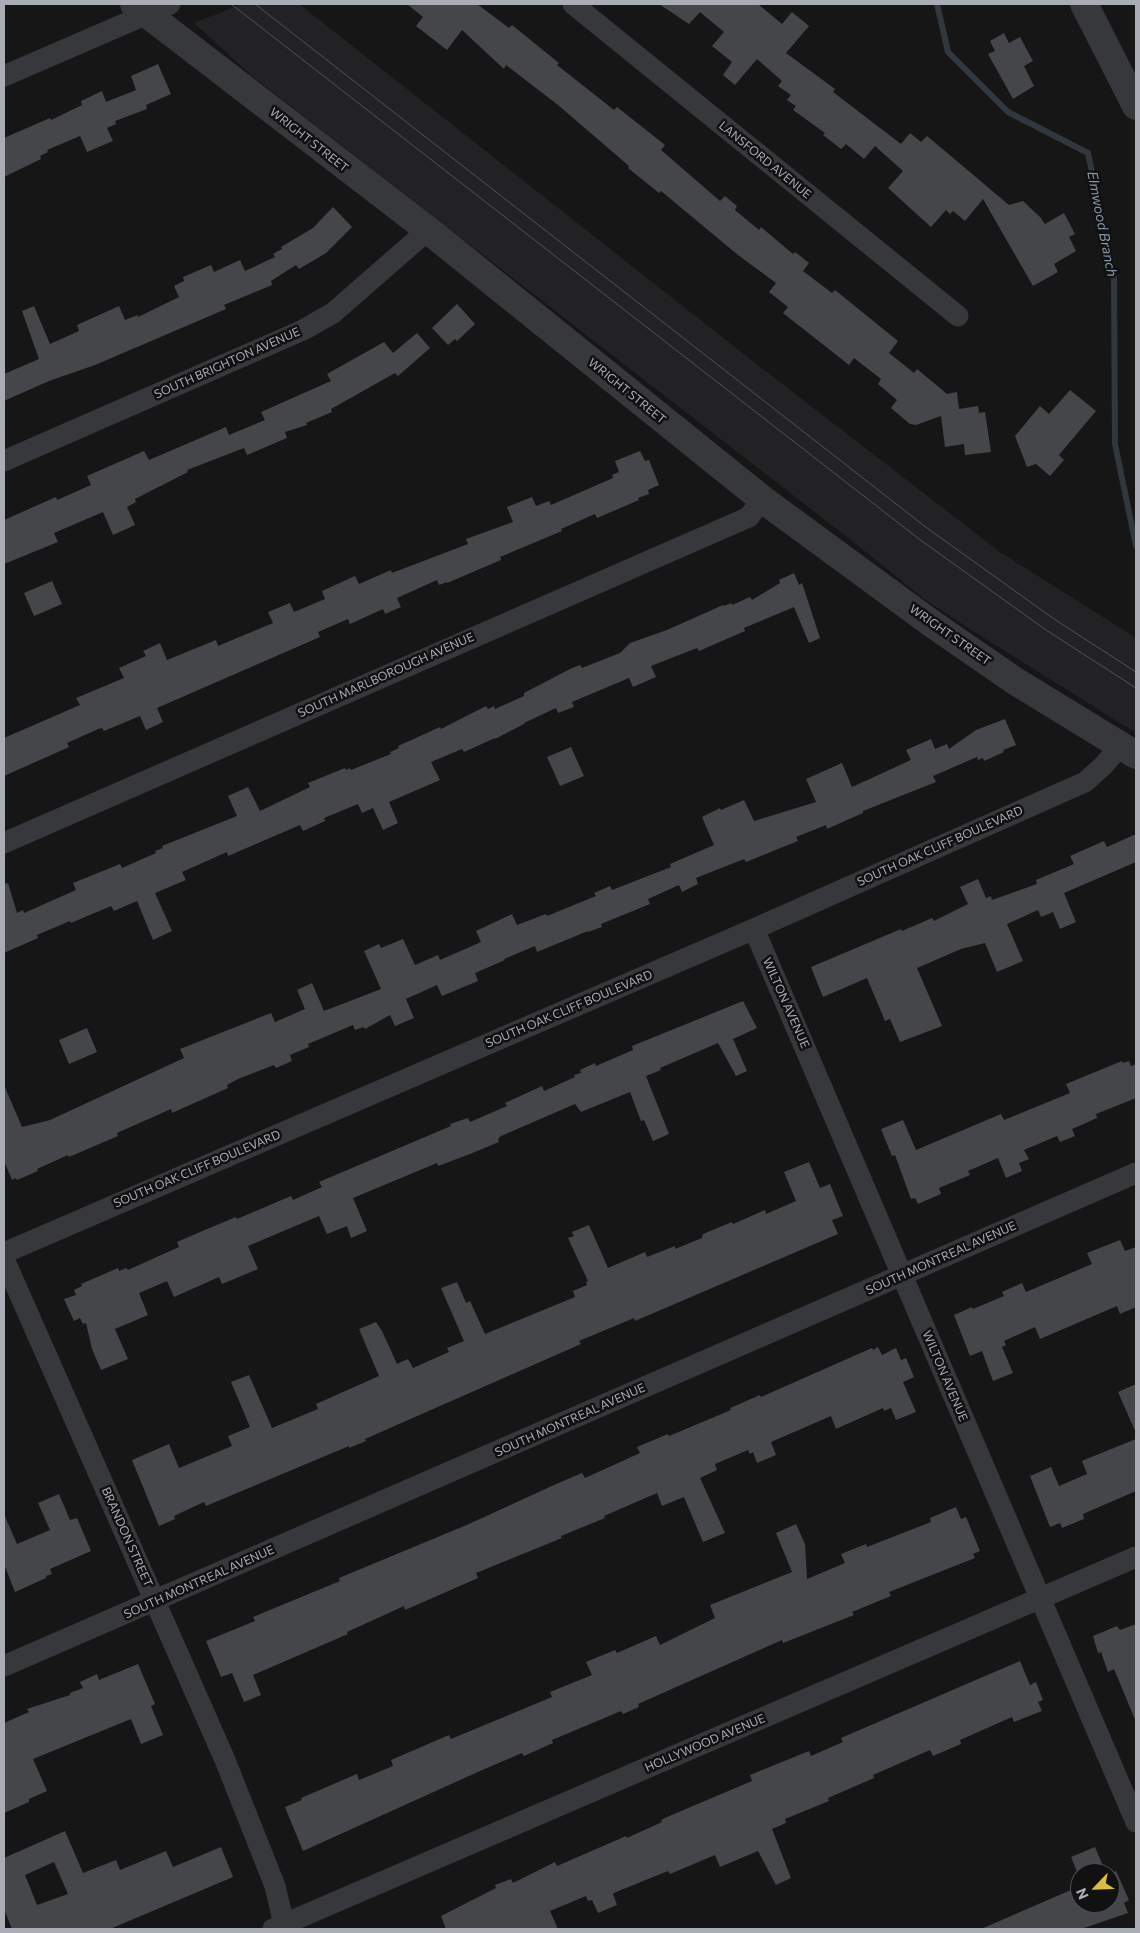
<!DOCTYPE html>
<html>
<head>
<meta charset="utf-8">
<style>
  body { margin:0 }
  #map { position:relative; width:1140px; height:1933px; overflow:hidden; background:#161617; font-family:Commissioner,sans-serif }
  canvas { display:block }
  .frame { position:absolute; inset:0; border:5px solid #aaacb6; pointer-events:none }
  .north { position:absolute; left:1070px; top:1863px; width:50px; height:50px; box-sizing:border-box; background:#111112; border:1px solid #4e4f54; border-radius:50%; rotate:246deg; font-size:14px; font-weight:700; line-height:20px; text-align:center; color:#aaacb6 }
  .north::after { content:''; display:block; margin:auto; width:18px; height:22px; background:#dbbc4a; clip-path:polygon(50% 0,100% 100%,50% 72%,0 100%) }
</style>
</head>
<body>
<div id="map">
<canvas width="1140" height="1933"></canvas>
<div class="frame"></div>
<div class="north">N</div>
</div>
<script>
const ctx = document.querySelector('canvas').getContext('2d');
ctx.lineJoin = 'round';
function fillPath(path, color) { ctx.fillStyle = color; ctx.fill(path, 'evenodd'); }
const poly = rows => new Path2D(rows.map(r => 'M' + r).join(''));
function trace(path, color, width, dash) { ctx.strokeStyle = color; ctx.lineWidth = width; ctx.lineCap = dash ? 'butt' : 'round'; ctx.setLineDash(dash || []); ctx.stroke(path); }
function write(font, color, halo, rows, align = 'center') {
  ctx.font = font + ' Commissioner,sans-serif'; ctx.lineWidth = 5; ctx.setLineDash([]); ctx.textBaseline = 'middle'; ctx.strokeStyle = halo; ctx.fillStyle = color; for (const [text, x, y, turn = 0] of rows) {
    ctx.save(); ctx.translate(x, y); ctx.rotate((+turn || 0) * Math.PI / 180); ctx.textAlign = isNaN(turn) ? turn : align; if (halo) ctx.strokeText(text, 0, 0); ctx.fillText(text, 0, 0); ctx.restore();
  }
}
const built = poly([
  [242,4,299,4,750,359,1000,552,1136,638,1136,733,976,633,924,599,856,544,252,76,194,23]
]);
const stream = poly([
  [937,4,948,52,1008,112,1088,153,1114,278,1115,444,1136,546]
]);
const building = poly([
  [407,4,477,4,509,28,512,25,559,63,557,65,614,110,617,107,665,145,661,150,720,201,725,196,737,206,735,210,759,230,761,227,793,254,795,252,809,263,803,271,832,293,835,290,898,341,889,353,914,373,917,369,947,394,957,392,959,409,978,406,979,413,985,412,991,452,965,455,964,444,945,447,941,416,916,425,910,424,891,408,897,400,878,384,881,379,854,358,849,365,783,313,788,307,769,292,776,283,738,255,661,191,659,193,628,168,629,166,558,105,506,65,504,69,462,30,447,50,416,26,423,17],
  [659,4,758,4,782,24,792,12,809,26,786,53,835,89,833,92,901,144,910,133,921,142,927,136,1009,205,1023,201,1040,217,1045,224,1064,213,1075,234,1069,237,1076,251,1054,264,1058,272,1033,286,983,199,965,221,953,211,950,214,946,210,931,227,888,188,903,171,875,146,864,159,846,144,841,149,823,135,825,133,793,110,796,106,787,100,791,95,778,86,782,81,757,59,735,85,723,75,732,62,712,46,724,32,700,12,689,24],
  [1004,33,1009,43,1020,37,1033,61,1024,66,1034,86,1013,99,988,54,995,51,990,41],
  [158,64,171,94,146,105,147,109,115,121,116,124,107,128,113,141,87,152,80,136,47,150,48,152,40,156,41,159,4,177,4,138,50,118,51,120,82,105,81,101,102,91,106,102,136,90,131,76],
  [333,207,352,227,326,253,299,269,296,265,271,281,272,285,224,305,226,309,95,365,49,381,4,401,4,374,39,359,22,311,34,306,50,344,79,331,77,325,119,306,125,320,138,315,138,317,179,297,174,286,184,281,183,277,211,265,214,272,240,260,245,271,275,257,273,254,282,249,281,247,313,228],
  [457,304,475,324,457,341,455,339,448,345,432,328],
  [417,333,430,348,398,376,395,373,331,409,332,412,306,423,307,425,285,432,287,438,247,455,244,448,187,470,188,472,135,499,136,502,127,507,135,525,113,535,103,512,54,533,58,542,4,564,4,520,56,497,57,500,91,485,87,476,144,451,149,460,226,427,229,435,265,420,261,412,331,381,327,374,384,342,393,353],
  [1070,390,1096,411,1059,455,1064,460,1050,476,1036,464,1027,467,1015,436,1040,406,1049,414],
  [640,451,645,461,649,460,659,485,648,490,649,494,638,498,639,500,597,518,595,514,561,529,562,531,500,557,501,560,447,583,447,582,439,585,437,580,397,598,401,607,385,614,383,609,350,624,348,619,318,632,320,637,157,708,163,722,146,730,140,716,104,731,102,728,98,729,67,743,69,747,4,776,4,738,80,705,76,698,124,678,119,668,146,656,143,651,160,643,167,660,216,640,218,646,273,623,268,612,290,603,294,612,325,599,322,591,355,576,359,584,391,570,392,573,468,544,466,539,513,522,507,507,532,497,536,506,549,501,551,505,613,478,612,475,619,472,615,461],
  [794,573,799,585,802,583,820,638,809,643,794,607,744,628,745,631,699,651,697,648,651,666,656,677,633,687,629,678,572,702,574,707,558,713,556,708,524,723,524,724,495,739,495,738,464,752,462,749,431,762,440,780,389,802,398,823,383,830,373,808,362,813,358,804,324,818,325,821,303,831,300,825,228,856,227,852,182,872,186,880,155,893,172,931,153,940,137,901,114,911,111,906,71,923,70,921,37,935,38,938,4,953,4,884,8,883,17,913,23,910,24,913,76,890,73,883,120,864,122,868,156,853,155,851,163,848,162,846,237,816,228,796,248,787,260,811,310,787,308,783,345,768,346,770,350,768,351,770,391,754,390,752,399,748,398,746,440,727,441,729,486,706,488,709,494,706,495,709,524,696,524,693,570,669,580,665,582,668,620,653,630,643,667,630,723,605,724,606,731,603,732,605,750,597,752,600,780,583,779,580],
  [52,581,62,604,34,616,24,593],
  [1005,719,1016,745,1003,750,1004,752,984,761,983,758,978,760,977,757,933,776,936,782,863,811,863,813,827,829,826,825,796,837,798,841,778,849,746,862,744,859,696,878,698,884,682,892,679,885,648,899,650,904,601,924,602,927,588,932,588,931,537,952,535,946,504,959,505,960,475,973,478,981,442,996,437,985,406,999,414,1018,395,1026,390,1015,365,1029,364,1027,355,1030,353,1025,308,1044,309,1047,290,1055,292,1061,276,1068,274,1065,238,1079,227,1085,228,1088,172,1113,171,1109,117,1133,118,1136,69,1157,68,1155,37,1169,38,1171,17,1180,16,1178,12,1180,4,1161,4,1085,22,1127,50,1120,184,1058,180,1049,271,1013,275,1022,305,1009,297,990,312,983,324,1011,381,989,364,951,379,944,381,948,403,939,415,965,438,955,440,960,481,942,476,931,512,914,517,925,546,914,547,916,596,896,594,893,610,886,612,890,671,867,670,864,714,845,702,817,720,808,721,810,744,800,754,821,816,802,806,779,842,763,852,787,911,760,906,750,931,739,935,749,947,744,949,749,976,730],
  [571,747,584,776,560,786,547,757],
  [1136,834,1136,862,1064,893,1076,922,1060,929,1053,912,1041,917,1038,910,1007,924,1023,961,997,972,985,943,961,949,917,968,942,1026,900,1042,890,1019,885,1021,867,978,823,997,811,967,901,929,902,931,932,918,934,921,968,904,960,887,978,879,986,898,991,896,992,900,1037,884,1036,880,1074,864,1070,856,1104,841,1107,847],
  [743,1001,757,1028,733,1039,747,1071,736,1076,718,1043,660,1068,661,1070,646,1076,669,1134,653,1141,644,1120,641,1121,630,1092,581,1112,575,1104,501,1136,498,1139,499,1142,470,1154,438,1166,437,1163,353,1198,367,1231,351,1238,347,1226,327,1234,319,1216,248,1246,258,1269,222,1284,219,1277,174,1297,167,1281,139,1293,148,1315,115,1329,128,1359,101,1370,92,1349,86,1323,83,1324,80,1318,74,1321,64,1299,76,1295,74,1290,82,1286,81,1284,118,1268,119,1271,126,1268,128,1270,179,1247,177,1242,200,1232,236,1217,237,1219,291,1196,293,1200,322,1187,319,1182,326,1179,451,1126,450,1124,468,1118,470,1122,507,1106,505,1103,542,1086,544,1091,575,1077,574,1075,581,1073,580,1070,595,1063,596,1066,633,1050,632,1046],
  [87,1028,97,1052,69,1064,59,1040],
  [1122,1061,1123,1063,1129,1061,1131,1066,1136,1064,1136,1098,1096,1114,1097,1118,1072,1129,1075,1136,1060,1142,1057,1136,1024,1150,1029,1159,1019,1163,1022,1171,1006,1178,998,1158,968,1171,970,1175,939,1188,941,1194,918,1204,915,1198,911,1199,895,1155,892,1156,881,1129,903,1120,916,1150,1001,1114,1004,1120,1070,1093,1066,1084],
  [809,1162,820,1188,830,1184,843,1216,832,1220,838,1234,635,1321,634,1318,579,1341,581,1344,365,1439,366,1441,349,1448,349,1446,206,1506,204,1502,174,1516,175,1519,159,1526,132,1460,169,1444,179,1468,232,1446,228,1436,250,1427,231,1382,249,1375,272,1428,318,1409,316,1404,379,1376,359,1329,376,1322,382,1331,397,1364,408,1359,413,1368,449,1352,447,1348,464,1341,441,1288,457,1282,466,1303,470,1301,485,1334,575,1297,573,1291,587,1285,586,1282,588,1281,568,1238,574,1236,572,1232,589,1225,608,1268,645,1252,647,1257,675,1246,675,1249,702,1238,703,1234,732,1222,733,1224,765,1210,766,1214,796,1201,784,1172],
  [1120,1240,1125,1251,1136,1247,1136,1307,1120,1314,1117,1306,1040,1339,1035,1327,1004,1341,1006,1345,1002,1347,1013,1373,993,1381,982,1351,970,1356,954,1315,972,1307,973,1309,1004,1296,1002,1292,1022,1283,1026,1292,1092,1264,1087,1253],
  [878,1347,882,1355,896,1348,901,1360,906,1358,914,1377,903,1382,916,1412,896,1420,891,1408,884,1411,883,1408,836,1429,831,1416,771,1442,776,1455,757,1463,753,1452,750,1454,748,1450,715,1464,717,1470,700,1478,725,1533,703,1542,684,1497,662,1506,657,1493,604,1516,605,1518,561,1536,562,1538,476,1573,478,1578,405,1610,404,1606,347,1632,348,1634,253,1675,261,1695,244,1702,232,1673,221,1677,206,1641,255,1621,253,1617,340,1581,339,1578,469,1524,554,1485,582,1473,585,1478,640,1453,637,1447,668,1434,669,1436,731,1410,730,1408,760,1395,761,1397,856,1355,872,1348,873,1350],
  [1136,1384,1136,1433,1118,1392],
  [1136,1439,1136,1491,1083,1514,1084,1519,1062,1528,1060,1523,1050,1527,1030,1476,1051,1467,1059,1486,1087,1474,1082,1461,1084,1460],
  [59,1494,70,1520,77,1518,91,1551,50,1569,52,1574,46,1576,46,1578,15,1592,4,1564,4,1514,17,1544,50,1530,38,1503],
  [956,1507,961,1519,966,1517,980,1551,973,1554,975,1558,889,1592,891,1596,852,1612,854,1615,783,1643,782,1640,638,1704,639,1707,623,1714,621,1711,552,1740,553,1743,524,1756,522,1753,480,1771,303,1851,285,1807,302,1800,301,1798,357,1774,359,1780,393,1766,391,1760,449,1735,451,1739,552,1697,550,1692,592,1675,586,1662,615,1650,617,1653,656,1636,660,1645,715,1618,710,1605,792,1572,776,1533,796,1524,805,1544,807,1579,845,1563,841,1554,866,1544,867,1547,931,1522,930,1518],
  [1136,1624,1136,1722,1114,1669,1108,1672,1101,1652,1098,1653,1093,1636,1117,1626,1120,1630],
  [1020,1661,1030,1685,1036,1682,1043,1700,1038,1702,1042,1711,1014,1722,1012,1717,960,1740,961,1744,933,1756,930,1750,873,1775,874,1778,828,1798,829,1801,785,1819,786,1823,772,1829,791,1878,776,1885,758,1851,720,1867,715,1855,670,1874,668,1871,616,1892,613,1894,617,1905,598,1913,592,1900,588,1901,586,1896,550,1911,558,1929,446,1929,441,1916,496,1888,495,1885,511,1879,513,1883,555,1862,557,1866,626,1836,627,1838,662,1822,661,1820,667,1817,752,1781,750,1775,809,1751,811,1756,843,1742,841,1738],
  [138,1664,155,1704,151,1706,163,1735,141,1744,131,1719,33,1759,47,1791,29,1799,29,1802,4,1813,4,1723,29,1712,27,1709,70,1695,70,1693,83,1688,80,1682,97,1674,99,1680],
  [65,1831,83,1873,116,1860,120,1870,166,1851,173,1867,221,1847,233,1877,110,1929,12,1929,4,1909,4,1858],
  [54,1862,68,1894,37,1905,25,1875],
  [1095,1847,1106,1873,1080,1873,1080,1879,1071,1857],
  [1116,1871,1129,1900,1124,1903,1128,1913,1081,1929,981,1929,1080,1886,1080,1903,1110,1903,1110,1874]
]);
const minor = poly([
  [573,4,958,316],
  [4,76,170,4],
  [4,461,303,330,333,313,428,230],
  [4,843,749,517,762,499],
  [754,929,1136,1822],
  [4,1253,754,929,1085,782,1103,766,1121,745],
  [4,1259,225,1760,275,1886,285,1929],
  [4,1666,1136,1173],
  [273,1929,1136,1557]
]);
const tertiary = poly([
  [134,4,428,230,762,499,931,623,1015,681,1136,755],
  [1084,4,1136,106]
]);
const tram = poly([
  [231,4,919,539,1046,630,1136,688],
  [255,4,927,528,1054,619,1136,672]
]);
const streetNames = [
  ["WRIGHT STREET",309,140,38],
  ["LANSFORD AVENUE",765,160,39],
  ["SOUTH BRIGHTON AVENUE",227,363,-24],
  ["WRIGHT STREET",627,391,39],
  ["WRIGHT STREET",950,635,35],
  ["SOUTH MARLBOROUGH AVENUE",386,675,-24],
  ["SOUTH OAK CLIFF BOULEVARD",940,846,-24],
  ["WILTON AVENUE",786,1003,66],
  ["SOUTH OAK CLIFF BOULEVARD",569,1009,-23],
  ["SOUTH OAK CLIFF BOULEVARD",197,1169,-23],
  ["SOUTH MONTREAL AVENUE",941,1258,-24],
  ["WILTON AVENUE",945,1376,67],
  ["SOUTH MONTREAL AVENUE",570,1420,-24],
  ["BRANDON STREET",127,1537,66],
  ["SOUTH MONTREAL AVENUE",199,1582,-24],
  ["HOLLYWOOD AVENUE",705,1743,-23]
];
const waterNames = [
  ["Elmwood Branch",1102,224,79]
];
fillPath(built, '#222224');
trace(stream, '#31373f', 6);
fillPath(building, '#45464a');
trace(minor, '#37383c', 21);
trace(tertiary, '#37383c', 28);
trace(tram, '#515157', 1);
write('12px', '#aaacb6', '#111112', streetNames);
write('italic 14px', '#8595ac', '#111112', waterNames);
</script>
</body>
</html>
